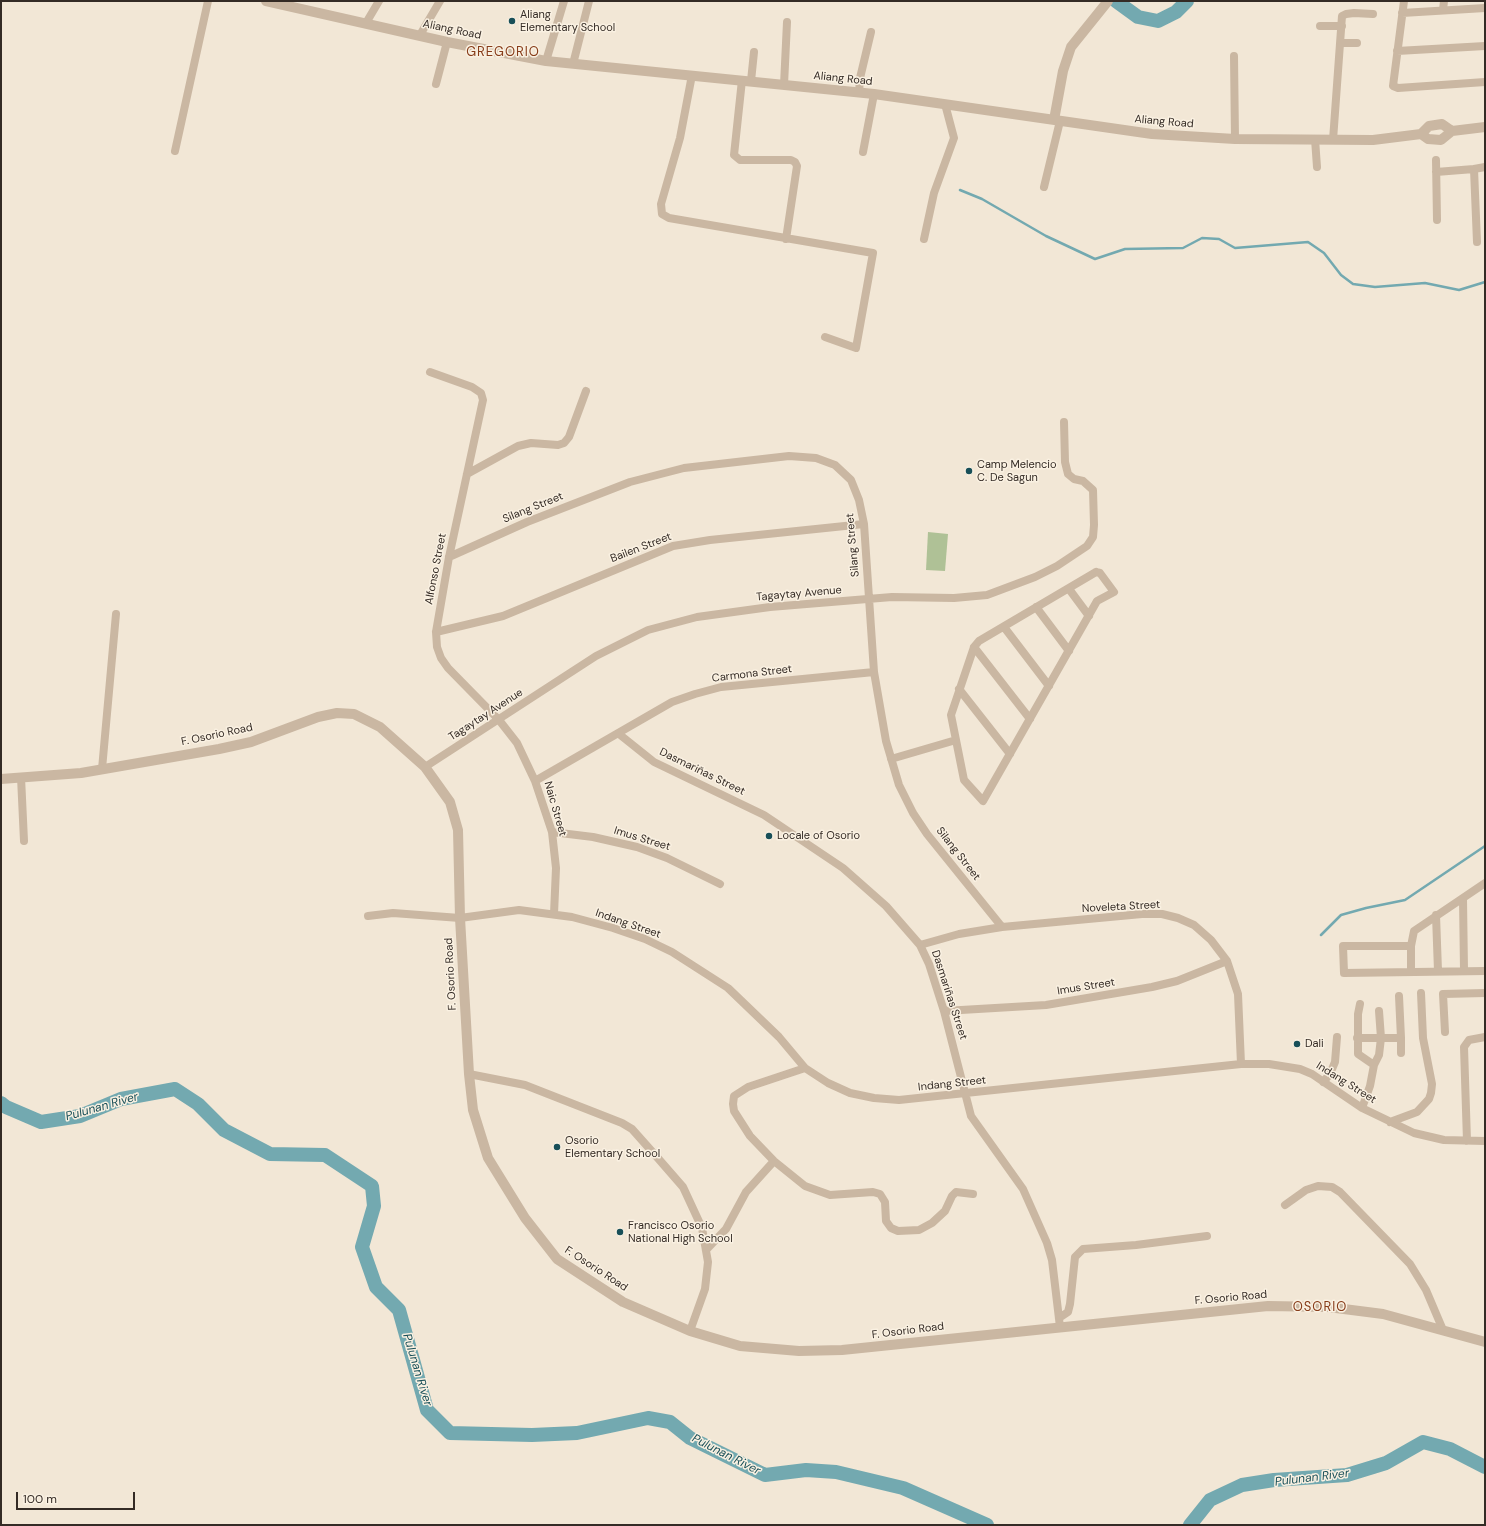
<!DOCTYPE html>
<html>
<head>
<meta charset="utf-8">
<style>
  body { margin:0 }
  #map { position:relative; width:1486px; height:1526px; overflow:hidden; background:#f2e7d6; font-family:"DM Sans",sans-serif }
  canvas { display:block }
  .frame { position:absolute; inset:0; border:2px solid #342b25; pointer-events:none }
  .scale { position:absolute; left:16px; top:1492px; width:119px; height:18px; box-sizing:border-box; border:2px solid #342b25; border-top:0; padding-left:5px; font-size:12px; line-height:14px; white-space:nowrap; color:#342b25; -webkit-text-stroke:3px #faf1e2; paint-order:stroke }
</style>
</head>
<body>
<div id="map">
<canvas width="1486" height="1526"></canvas>
<div class="frame"></div>
<div class="scale">100 m</div>
</div>
<script>
const ctx = document.querySelector('canvas').getContext('2d');
ctx.lineJoin = 'round';
function fillPath(path, color) { ctx.fillStyle = color; ctx.fill(path, 'evenodd'); }
const poly = rows => new Path2D(rows.map(r => 'M' + r).join(''));
function trace(path, color, width, dash) { ctx.strokeStyle = color; ctx.lineWidth = width; ctx.lineCap = dash ? 'butt' : 'round'; ctx.setLineDash(dash || []); ctx.stroke(path); }
function write(font, color, halo, rows, align = 'center') {
  ctx.font = font + ' "DM Sans",sans-serif'; ctx.lineWidth = 3; ctx.setLineDash([]); ctx.textBaseline = 'middle'; ctx.strokeStyle = halo; ctx.fillStyle = color; for (const [text, x, y, turn = 0] of rows) {
    ctx.save(); ctx.translate(x, y); ctx.rotate((+turn || 0) * Math.PI / 180); ctx.textAlign = isNaN(turn) ? turn : align; if (halo) ctx.strokeText(text, 0, 0); ctx.fillText(text, 0, 0); ctx.restore();
  }
}
const green = poly([
  [928,532,948,534,945,571,926,570]
]);
const stream = poly([
  [960,190,982,199,1046,236,1095,259,1125,249,1183,248,1202,238,1219,239,1235,248,1308,242,1324,253,1341,275,1353,284,1375,287,1425,283,1459,290,1485,282],
  [1321,935,1341,915,1366,908,1405,900,1485,846]
]);
const river = poly([
  [1116,1,1138,17,1158,21,1176,12,1187,1],
  [1,1103,6,1107,41,1122,80,1116,121,1099,175,1089,198,1104,224,1130,270,1154,325,1155,372,1186,374,1206,362,1247,376,1287,399,1310,427,1410,450,1433,532,1435,577,1433,648,1418,670,1422,690,1438,765,1475,806,1470,836,1472,903,1488,987,1525],
  [1190,1525,1210,1500,1242,1485,1274,1480,1347,1475,1386,1463,1423,1442,1450,1449,1485,1467]
]);
const minor = poly([
  [1404,1,1393,86,1398,88,1485,82],
  [1443,10,1444,1],
  [1402,13,1485,8],
  [366,23,379,1],
  [1320,26,1342,26],
  [420,35,440,1],
  [1340,43,1357,43],
  [1397,51,1485,46],
  [1234,56,1235,139],
  [546,61,564,1],
  [573,64,589,1],
  [692,75,680,138,661,204,662,214,669,218,873,253,856,348,825,337],
  [742,80,734,155,740,160,791,160,795,162,797,166,786,239],
  [751,81,754,52],
  [436,84,447,42],
  [784,85,787,22],
  [859,93,860,78,871,32],
  [1315,139,1317,167],
  [1333,140,1342,16,1346,14,1354,13,1373,14],
  [175,151,208,1],
  [863,152,874,94],
  [1436,160,1437,220],
  [1436,172,1474,169],
  [1044,187,1060,121],
  [924,239,934,193,954,138,945,104],
  [1477,242,1474,169,1485,167],
  [430,372,472,387,481,393,483,400,449,557,436,632,437,647,441,658,448,668,499,720,517,743,535,781,552,832,556,868,554,914],
  [467,474,518,446,531,443,558,445,564,443,569,437,586,391],
  [449,557,527,522,630,482,684,468,789,456,816,458,835,465,851,480,859,500,864,524,874,672,886,741,899,785,913,813,927,834,1002,927],
  [1096,572,1100,573,1114,592,1097,601,983,801,964,780,951,715,974,647,979,641,1096,572],
  [1069,589,1089,616],
  [1036,607,1069,651],
  [1004,627,1049,686],
  [436,632,503,616,673,546,710,540,864,524],
  [974,647,1030,719],
  [959,689,1010,754],
  [619,734,654,762,764,815,843,868,886,906,920,945,929,964,944,1011,971,1116,1023,1189,1047,1243,1052,1260,1060,1327],
  [891,759,956,740],
  [425,767,596,656,648,630,697,617,770,607,892,597,954,598,987,595,1035,577,1057,566,1087,546,1093,537,1094,525,1093,490,1083,481,1074,479,1068,474,1065,462,1064,422],
  [102,769,116,614],
  [21,777,24,841],
  [535,781,672,702,695,694,721,687,874,672],
  [552,832,593,837,637,847,667,858,720,884],
  [1463,899,1464,970],
  [1436,915,1438,971],
  [368,916,393,913,460,918,519,910,572,917,613,928,645,939,672,952,728,988,779,1037,805,1068,828,1083,850,1093,874,1098,899,1100,1241,1064,1269,1064,1300,1069,1312,1074,1362,1108,1414,1133,1444,1140,1485,1141],
  [920,945,959,934,1002,927,1142,914,1162,914,1178,918,1194,925,1211,940,1227,961,1238,994,1241,1064],
  [1411,946,1343,946,1344,973,1485,971],
  [1411,972,1411,946,1414,931,1485,883],
  [1360,1004,1358,1014,1358,1054,1374,1065],
  [944,1011,1046,1005,1152,987,1177,981,1227,961],
  [1379,1011,1381,1038,1401,1038,1399,996],
  [1445,1032,1443,994,1485,993],
  [1357,1038,1381,1038,1379,1055,1374,1065,1370,1086,1362,1108],
  [1401,1038,1401,1053],
  [805,1068,748,1087,734,1096,733,1104,734,1111,750,1136,774,1161,805,1186,830,1195,873,1192,880,1194,885,1202,886,1221,891,1228,898,1231,919,1230,932,1223,945,1211,952,1196,956,1192,973,1194],
  [469,1074,525,1085,622,1123,632,1129,656,1156,683,1187,702,1228,708,1262,705,1289,690,1331],
  [1323,1082,1330,1074,1335,1062,1337,1037],
  [1390,1122,1417,1112,1429,1099,1431,1093,1432,1084,1423,1038,1421,993],
  [1467,1141,1464,1047,1469,1040,1485,1037],
  [1285,1205,1306,1190,1318,1186,1332,1187,1340,1192,1410,1264,1426,1290,1443,1330],
  [706,1250,726,1229,746,1192,774,1161],
  [1059,1318,1068,1312,1070,1304,1075,1257,1083,1249,1136,1245,1207,1236]
]);
const tertiary = poly([
  [266,1,447,42,546,61,874,94,1152,134,1235,139,1373,140,1421,134],
  [1054,120,1063,71,1071,47,1108,1],
  [1421,134,1428,139,1441,140,1452,131,1485,127],
  [1421,134,1429,126,1442,124,1452,131],
  [1,779,81,773,219,749,251,742,318,717,337,713,354,714,380,727,425,767,450,802,458,830,460,918,469,1074,473,1110,488,1158,525,1218,557,1259,623,1302,690,1331,740,1346,799,1351,842,1350,1268,1306,1328,1307,1383,1314,1485,1342]
]);
const markers = [
  [512,21,4,"#184f58"],
  [969,471,4,"#184f58"],
  [769,836,4,"#184f58"],
  [1297,1044,4,"#184f58"],
  [557,1147,4,"#184f58"],
  [620,1232,4,"#184f58"]
];
const poiNames = [
  ["Aliang",520,15],
  ["Elementary School",520,28],
  ["Camp Melencio",977,465],
  ["C. De Sagun",977,478],
  ["Locale of Osorio",777,836],
  ["Dali",1305,1044],
  ["Osorio",565,1141],
  ["Elementary School",565,1154],
  ["Francisco Osorio",628,1226],
  ["National High School",628,1239]
];
const streetNames = [
  ["Aliang Road",452,30,12],
  ["Aliang Road",843,79,6],
  ["Aliang Road",1164,122,5],
  ["Silang Street",533,508,-22],
  ["Silang Street",853,545,-95],
  ["Bailen Street",641,548,-21],
  ["Alfonso Street",436,569,-79],
  ["Tagaytay Avenue",799,594,-5],
  ["Carmona Street",752,674,-7],
  ["Tagaytay Avenue",486,715,-33],
  ["F. Osorio Road",217,735,-12],
  ["Dasmariñas Street",702,772,26],
  ["Naic Street",555,809,74],
  ["Imus Street",642,839,17],
  ["Silang Street",958,854,52],
  ["Noveleta Street",1121,907,-3],
  ["Indang Street",628,924,19],
  ["F. Osorio Road",451,974,-93],
  ["Imus Street",1086,987,-9],
  ["Dasmariñas Street",949,995,72],
  ["Indang Street",1346,1083,32],
  ["Indang Street",952,1084,-6],
  ["F. Osorio Road",596,1269,33],
  ["F. Osorio Road",1231,1298,-5],
  ["F. Osorio Road",908,1331,-7]
];
const waterNames = [
  ["Pulunan River",102,1107,-16],
  ["Pulunan River",417,1370,73],
  ["Pulunan River",726,1455,27],
  ["Pulunan River",1312,1478,-7]
];
const quarterNames = [
  ["GREGORIO",503,53],
  ["OSORIO",1320,1308]
];
fillPath(green, '#afc196');
trace(stream, '#73a9b0', 2.5);
trace(river, '#73a9b0', 14);
trace(minor, '#cab7a2', 8);
trace(tertiary, '#cab7a2', 10);
for (const [x, y, r, color] of markers) { const dot = new Path2D(); dot.arc(x, y, r, 0, 2 * Math.PI); ctx.fillStyle = color; ctx.fill(dot); trace(dot, '#faf1e2', 1.5); }
write('11px', '#342b25', '#faf1e2', poiNames, 'left');
write('11px', '#342b25', '#faf1e2', streetNames);
write('italic 12px', '#184f58', '#faf1e2', waterNames);
ctx.letterSpacing = '1px';
write('13px', '#873c19', '#faf1e2', quarterNames);
ctx.letterSpacing = '0px';
</script>
</body>
</html>
